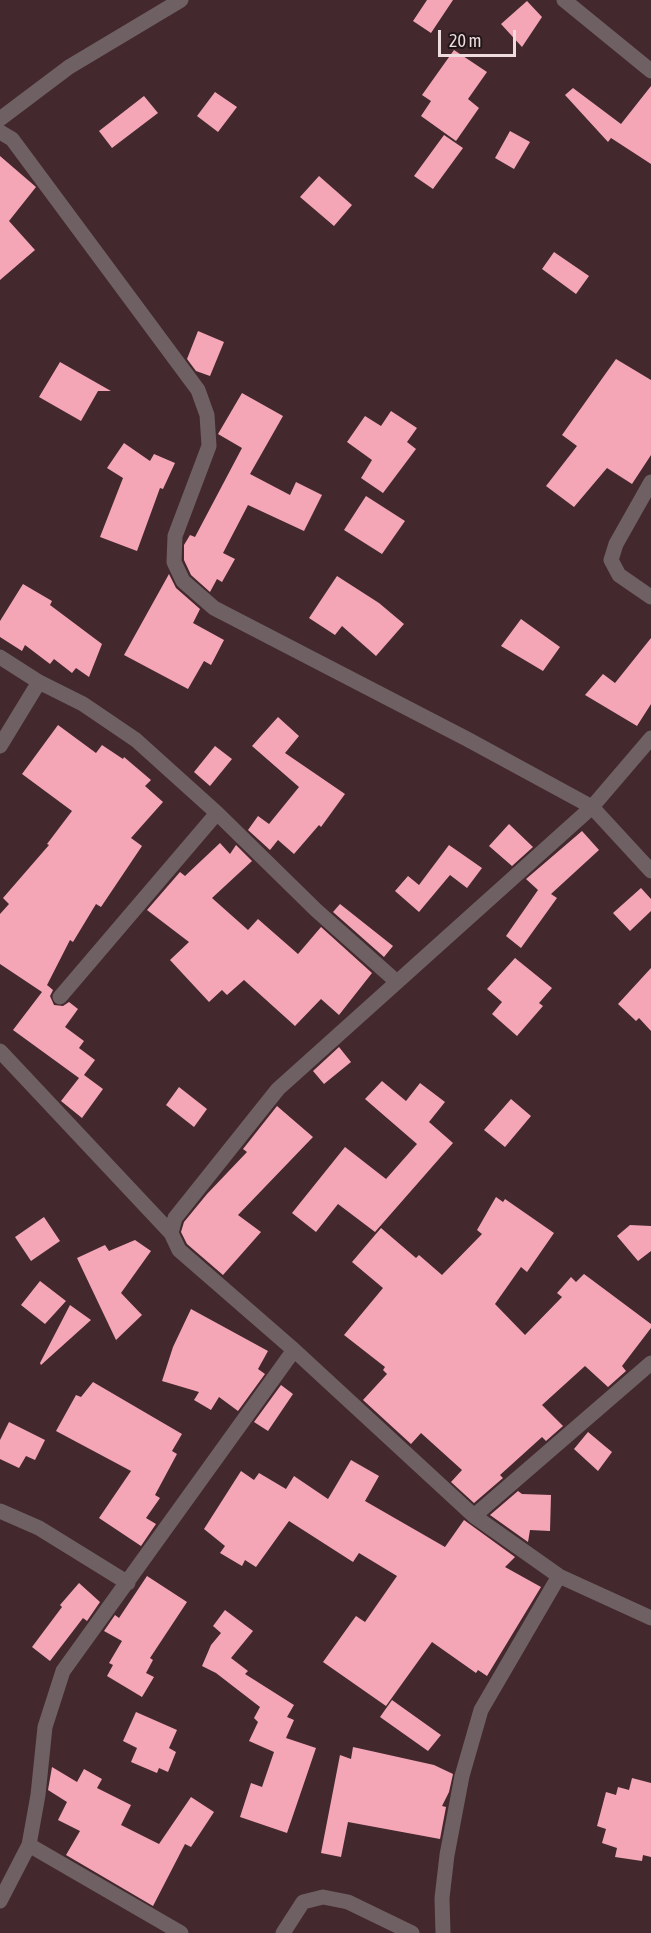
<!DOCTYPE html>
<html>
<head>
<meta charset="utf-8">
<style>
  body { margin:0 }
  #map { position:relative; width:651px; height:1933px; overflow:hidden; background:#43282e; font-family:"Asap Condensed",sans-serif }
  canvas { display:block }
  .scale { position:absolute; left:438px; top:30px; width:78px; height:27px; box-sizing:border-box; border:3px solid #eedcdf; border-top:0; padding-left:8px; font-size:18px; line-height:21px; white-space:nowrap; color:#eedcdf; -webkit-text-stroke:4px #211518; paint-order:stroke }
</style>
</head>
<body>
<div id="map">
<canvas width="651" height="1933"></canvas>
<div class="scale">20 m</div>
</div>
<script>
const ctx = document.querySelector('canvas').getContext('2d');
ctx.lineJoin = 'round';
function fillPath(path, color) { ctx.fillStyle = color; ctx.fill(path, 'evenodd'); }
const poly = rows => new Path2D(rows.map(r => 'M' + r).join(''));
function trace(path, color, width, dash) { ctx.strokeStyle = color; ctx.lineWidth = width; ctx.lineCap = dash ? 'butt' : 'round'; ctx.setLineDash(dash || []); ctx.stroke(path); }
const building = poly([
  [427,0,453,0,431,33,413,21],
  [527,1,542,17,522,47,501,24],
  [454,50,487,72,468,99,479,108,456,141,421,116,431,101,422,95],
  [651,86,651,164,611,138,608,142,565,95,573,88,621,124],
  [215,92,237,107,218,132,197,116],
  [144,96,158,113,112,148,99,131],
  [510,131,530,142,514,169,495,158],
  [444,135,463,148,433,189,414,176],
  [0,156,36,187,9,221,35,250,0,280],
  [319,176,352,205,334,226,300,197],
  [554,252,589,276,576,294,542,269],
  [198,331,224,342,210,376,196,371,187,359],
  [616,359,651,380,651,455,632,484,607,468,574,507,546,486,577,446,562,435],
  [60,362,111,391,98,391,81,421,39,397],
  [242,393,283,416,250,474,290,495,296,482,322,495,304,531,248,505,223,553,235,559,222,582,217,579,210,592,191,575,184,560,184,545,190,535,195,537,242,448,218,434],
  [391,411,417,428,407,442,416,449,383,493,361,478,372,460,347,442,365,416,381,426],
  [124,443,150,461,154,454,175,463,163,489,160,488,137,551,100,537,123,478,107,468],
  [366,496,405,521,382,554,344,530],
  [169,574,176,588,200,609,193,623,224,640,211,665,204,661,188,689,124,655],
  [337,576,379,603,404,624,376,656,342,626,335,635,309,618],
  [23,584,52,601,50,605,102,644,89,677,76,668,72,673,54,659,50,664,25,645,22,651,0,637,0,621],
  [521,619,560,647,543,671,501,646],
  [651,638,651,704,637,726,585,695,603,674,615,683],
  [278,717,299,736,285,753,345,794,321,827,319,825,294,854,278,840,270,850,248,830,258,816,269,824,299,787,252,746],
  [58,725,96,753,102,745,123,759,124,757,151,780,145,786,163,802,131,838,142,846,101,907,96,904,73,942,70,940,46,987,47,985,53,990,50,996,54,1005,63,1006,69,1002,78,1009,65,1027,84,1041,79,1048,95,1060,84,1075,103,1089,82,1118,61,1101,79,1078,13,1030,42,992,0,964,0,914,9,904,3,898,49,845,47,844,72,811,22,774],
  [215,746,232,759,210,786,194,772],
  [509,824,533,847,512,866,489,846],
  [582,831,599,850,551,894,557,898,521,948,506,936,538,890,526,879],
  [220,843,230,854,236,845,252,861,212,898,248,930,258,919,298,954,321,927,372,973,339,1015,321,999,295,1026,244,980,227,995,222,990,209,1002,170,960,189,942,147,910,180,872,185,876],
  [449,845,482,868,467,888,450,875,419,912,395,891,408,876,419,885],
  [641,888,651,899,651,911,630,931,613,913],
  [340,904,393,946,384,957,333,912],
  [515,958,552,988,539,1003,543,1006,517,1036,492,1014,502,1002,487,989],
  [651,968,651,1031,639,1018,636,1021,618,1004],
  [339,1047,351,1062,324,1084,313,1071],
  [382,1081,406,1101,420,1083,445,1102,429,1122,453,1143,375,1232,338,1204,316,1232,292,1213,345,1147,386,1179,417,1144,365,1099],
  [179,1087,207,1109,194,1127,166,1105],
  [511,1099,531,1116,505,1147,484,1130],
  [277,1106,313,1137,238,1215,261,1232,223,1275,187,1244,181,1232,184,1222,207,1194,247,1152,243,1149],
  [496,1197,503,1202,505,1199,554,1233,527,1272,521,1267,495,1304,525,1335,562,1297,557,1293,571,1277,576,1282,584,1274,651,1324,651,1328,622,1366,626,1371,608,1387,585,1366,542,1405,563,1426,546,1441,542,1437,500,1475,503,1478,474,1503,451,1482,462,1470,421,1433,411,1444,363,1400,387,1374,383,1370,385,1367,344,1335,383,1288,352,1262,381,1228,416,1258,419,1255,442,1275,482,1234,477,1230],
  [44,1217,60,1241,31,1261,15,1237],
  [630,1225,651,1226,651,1251,638,1261,617,1236],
  [135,1240,151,1251,121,1293,142,1315,116,1340,77,1258,105,1245,109,1251],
  [40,1281,66,1301,45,1324,21,1305],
  [70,1305,91,1320,41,1365,40,1363],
  [191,1309,268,1351,258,1369,265,1374,238,1411,219,1397,211,1410,194,1400,199,1392,162,1381,173,1347],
  [93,1382,182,1434,172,1451,177,1454,155,1495,160,1498,146,1518,156,1524,141,1546,99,1518,131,1471,56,1431,76,1395,81,1397],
  [281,1385,293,1394,268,1431,254,1422],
  [9,1422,45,1440,35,1460,26,1456,19,1468,0,1459,0,1440],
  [588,1432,612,1452,598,1471,574,1449],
  [351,1460,379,1476,365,1501,445,1547,464,1520,515,1557,505,1567,541,1587,487,1676,478,1670,476,1673,432,1642,386,1706,323,1662,356,1616,365,1622,397,1576,359,1553,353,1562,289,1521,256,1567,245,1560,242,1566,220,1553,225,1546,204,1529,241,1471,254,1480,259,1473,286,1489,294,1476,328,1499],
  [518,1491,522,1494,551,1495,550,1531,530,1530,528,1542,490,1515],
  [147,1576,187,1602,150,1658,153,1660,146,1673,154,1677,142,1697,107,1676,113,1665,109,1663,122,1641,104,1631,115,1615,119,1618],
  [79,1583,100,1602,87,1621,83,1618,50,1661,32,1647,62,1607,60,1605],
  [225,1610,253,1631,231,1658,248,1671,245,1674,294,1705,287,1717,294,1720,286,1738,316,1748,287,1833,240,1817,251,1783,262,1787,274,1752,249,1741,258,1722,254,1718,260,1707,216,1673,202,1666,211,1645,221,1633,213,1626],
  [392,1700,441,1735,428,1751,380,1717],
  [136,1712,177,1730,169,1748,176,1752,168,1772,159,1768,157,1773,131,1762,137,1748,123,1741],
  [353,1747,434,1765,453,1774,449,1792,442,1806,446,1807,440,1839,348,1822,341,1857,321,1853,340,1755,351,1759],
  [52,1767,77,1782,84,1769,102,1779,97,1788,131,1805,121,1825,159,1844,191,1797,214,1812,191,1847,185,1844,153,1906,66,1855,80,1831,58,1820,67,1802,48,1790],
  [632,1778,651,1783,651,1857,643,1855,642,1861,615,1857,617,1848,602,1843,606,1829,597,1826,606,1792,616,1795,618,1787,629,1790]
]);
const minor = poly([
  [564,0,651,71],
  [0,119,69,67,181,0],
  [0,132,12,139,198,390,207,415,209,446,175,536,174,562,183,581,214,608,467,739,592,807,651,871],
  [651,482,616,544,611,560,619,575,651,597],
  [0,657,39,682,83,704,136,740,217,813,316,910,397,982],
  [651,738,592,807,278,1089,175,1218,171,1233,179,1250,294,1350,474,1516,559,1576,651,1618],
  [0,746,39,682],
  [60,997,217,813],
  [0,1051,171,1233],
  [0,1511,39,1528,128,1583],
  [474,1516,651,1363],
  [29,1845,181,1933],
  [0,1901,29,1845,38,1795,45,1727,63,1671,294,1350],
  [283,1933,303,1902,323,1897,348,1902,412,1933],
  [443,1933,442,1898,447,1855,462,1776,481,1710,559,1576]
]);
fillPath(building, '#f4a6b6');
trace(minor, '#6e6063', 15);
</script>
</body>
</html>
